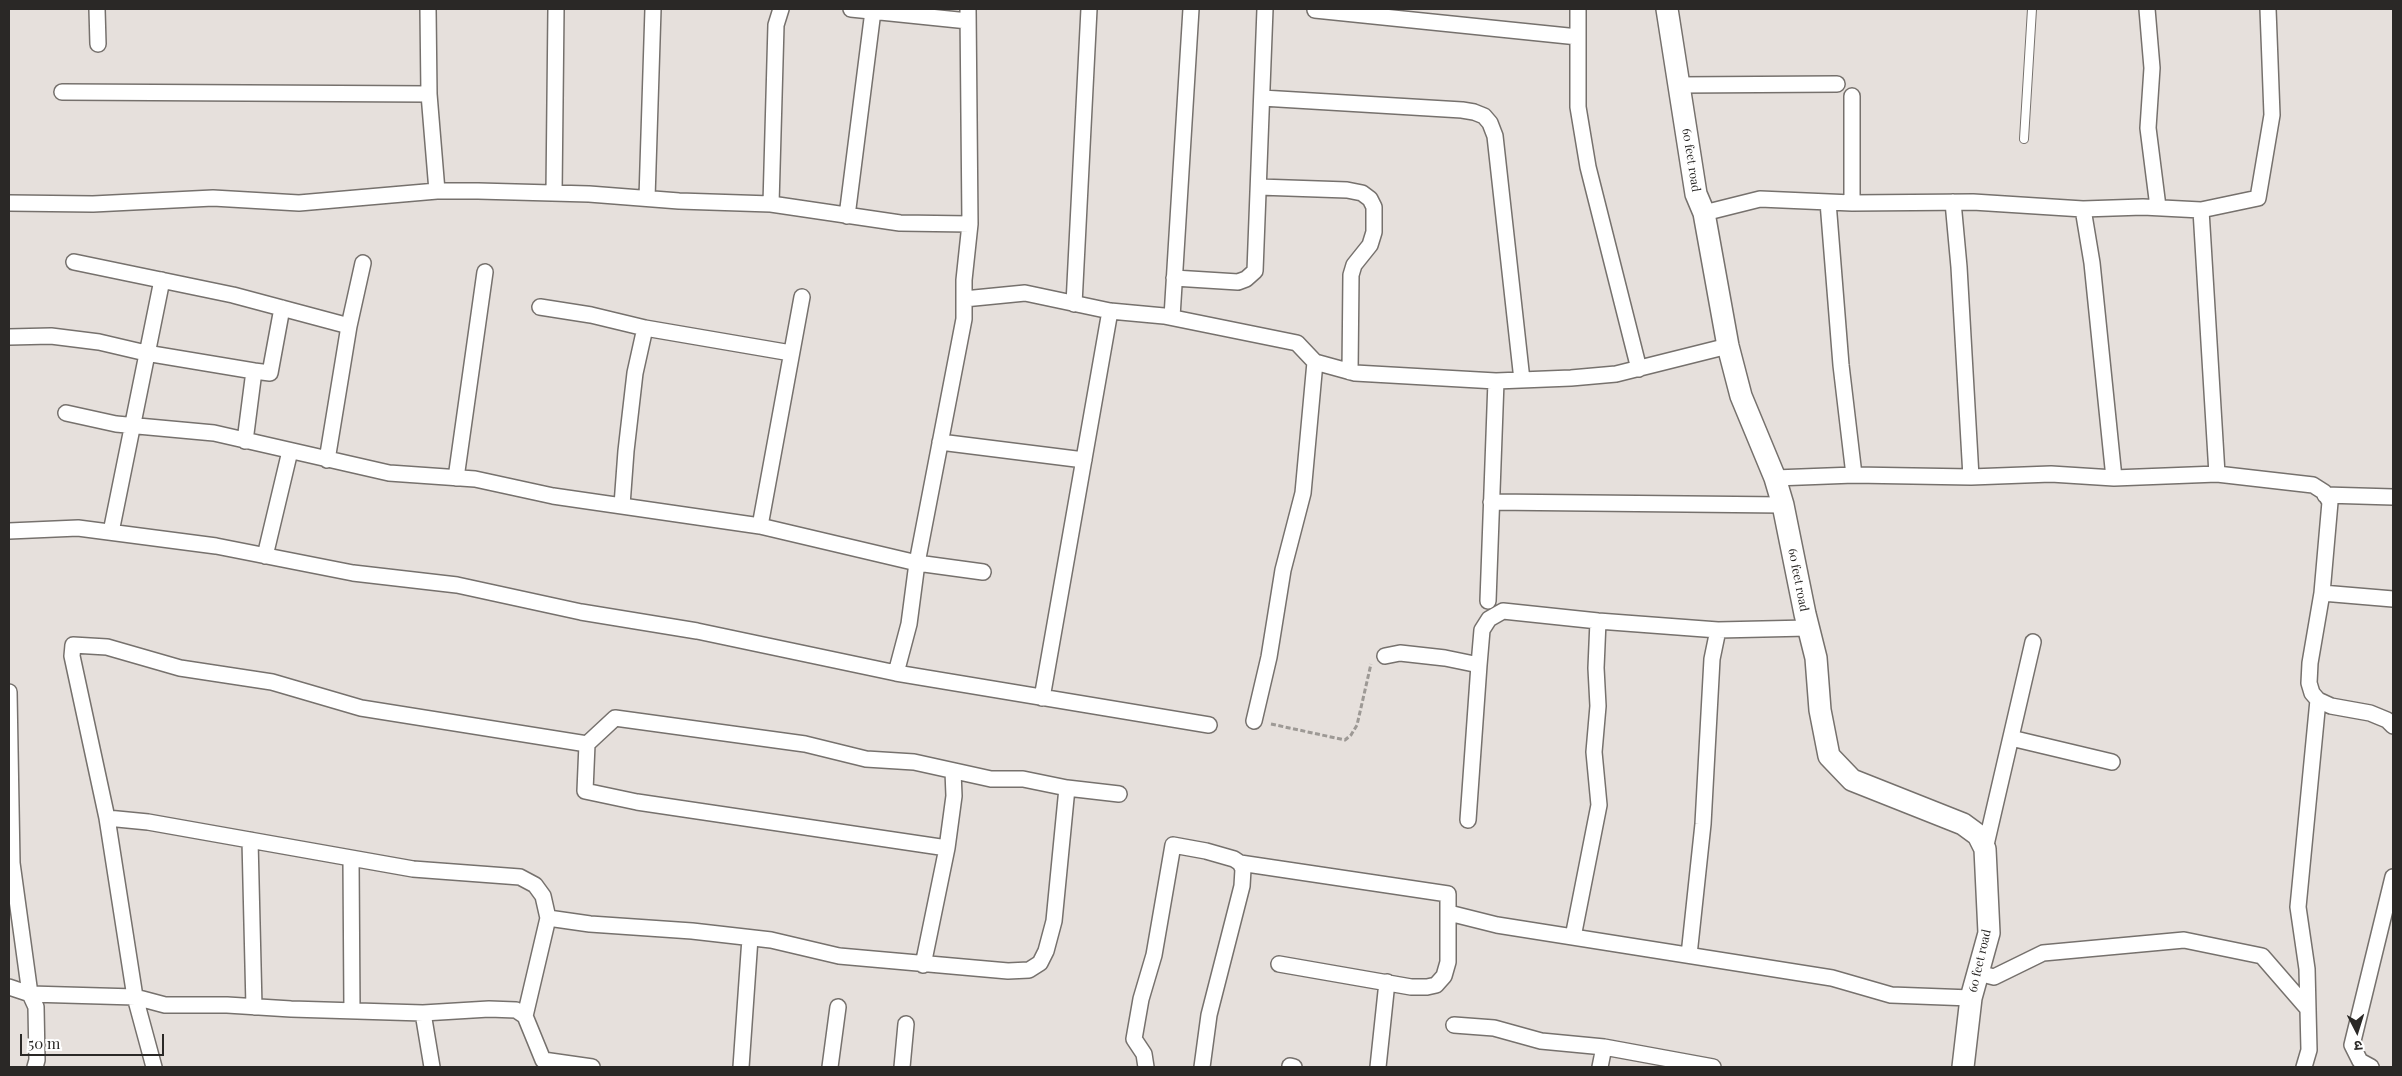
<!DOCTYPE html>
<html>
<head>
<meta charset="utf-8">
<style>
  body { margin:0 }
  #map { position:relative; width:2402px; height:1076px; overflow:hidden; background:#e6e0dc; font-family:"Playfair Display","Noto Sans Devanagari",serif }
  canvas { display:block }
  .frame { position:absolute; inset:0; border:10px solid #2a2826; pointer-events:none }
  .north { position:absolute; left:2332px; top:1006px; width:50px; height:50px; -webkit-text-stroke:4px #fff; paint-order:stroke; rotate:175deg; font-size:14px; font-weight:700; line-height:20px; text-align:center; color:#2a2826 }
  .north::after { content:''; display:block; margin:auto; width:18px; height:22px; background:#2a2826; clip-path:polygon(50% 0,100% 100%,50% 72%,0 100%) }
  .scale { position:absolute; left:20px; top:1034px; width:144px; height:22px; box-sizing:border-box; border:2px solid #2a2826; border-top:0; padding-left:6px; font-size:15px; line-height:18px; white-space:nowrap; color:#2a2826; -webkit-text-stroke:4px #fff; paint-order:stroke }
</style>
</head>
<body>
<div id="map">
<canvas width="2402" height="1076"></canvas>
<div class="frame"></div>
<div class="north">उ</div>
<div class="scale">50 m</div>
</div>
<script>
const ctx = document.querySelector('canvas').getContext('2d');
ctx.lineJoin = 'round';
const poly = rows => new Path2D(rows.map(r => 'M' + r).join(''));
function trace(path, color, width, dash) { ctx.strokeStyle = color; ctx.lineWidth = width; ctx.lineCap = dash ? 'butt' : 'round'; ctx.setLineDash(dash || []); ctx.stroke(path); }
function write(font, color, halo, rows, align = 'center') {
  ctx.font = font + ' "Playfair Display",serif'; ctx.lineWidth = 4.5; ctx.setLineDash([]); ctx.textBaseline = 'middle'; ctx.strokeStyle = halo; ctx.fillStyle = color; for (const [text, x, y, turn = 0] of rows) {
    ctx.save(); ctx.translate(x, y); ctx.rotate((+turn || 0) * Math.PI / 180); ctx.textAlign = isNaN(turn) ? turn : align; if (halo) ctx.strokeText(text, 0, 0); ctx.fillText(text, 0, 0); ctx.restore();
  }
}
const path = poly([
  [1271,724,1345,740,1351,735,1357,725,1371,664]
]);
const lane = poly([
  [2024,139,2032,9]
]);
const street = poly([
  [97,9,98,44],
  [428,9,429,94,437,191],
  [851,9,968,21],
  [1578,9,1578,107,1588,167,1639,369],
  [2147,9,2152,68,2148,128,2158,207],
  [1315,10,1578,37],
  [1680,85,1837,84],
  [62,92,429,94],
  [1262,98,1462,110,1474,112,1484,116,1490,123,1495,136,1522,380],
  [1259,187,1347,190,1362,193,1370,199,1374,207,1374,232,1370,245,1354,265,1351,275,1350,372],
  [554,193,556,9],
  [647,198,653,9],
  [1828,202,1841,365,1854,475],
  [1953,202,1959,267,1971,477],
  [9,203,93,204,213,198,299,203,437,191,478,191,589,194,679,201,771,204,900,223,970,224],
  [1852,203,1852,96],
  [771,204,776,25,781,9],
  [2083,209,2092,263,2114,478],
  [2201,210,2217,474],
  [1704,213,1760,199,1852,203,1973,202,2083,209,2143,207,2201,210,2258,198,2272,115,2268,9],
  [847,216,873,11],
  [74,262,233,295,349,326,363,263],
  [1174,278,1238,282,1246,279,1255,271,1265,9],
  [964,299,1025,293,1110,311,1164,316,1297,343,1315,362,1355,373,1496,381,1571,378,1616,374,1728,346],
  [1074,304,1089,9],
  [540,307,591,315,645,328],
  [1172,317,1191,9],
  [9,337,51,336,99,342,146,353,254,371],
  [66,413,116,424,214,433,389,473,475,479,553,496,760,526,917,563,983,572],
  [245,441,254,371,270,373,282,308],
  [940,442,1084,460],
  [327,460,349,326],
  [456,478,485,272],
  [1775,478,1854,475,1971,477,2051,474,2114,478,2217,474,2313,485,2324,492,2330,502,2322,593,2310,663,2309,683,2312,693,2318,700,2331,706,2370,713,2387,720,2393,726],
  [2325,495,2393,497],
  [1491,502,1783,505],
  [622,505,626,451,635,373,645,328,791,353],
  [760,526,802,297],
  [9,531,78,528,216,546,353,573,457,585,581,612,697,631,896,673,909,624,917,563,964,319,964,280,970,224,968,9],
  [111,532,162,280],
  [265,556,290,451],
  [2322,593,2393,599],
  [1488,601,1496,381],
  [1385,656,1400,653,1445,658,1479,665,1482,630,1489,619,1503,611,1598,621,1718,630],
  [896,673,1209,725],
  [9,692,12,863,30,994,36,1007,37,1060,35,1067],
  [1042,698,1110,311],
  [1254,721,1269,657,1283,570,1303,493,1315,362],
  [2011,738,2112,762],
  [587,744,615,718,805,744,866,759,914,762,991,779,1023,779,1067,788],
  [107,818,148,822,413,869,520,877,535,885,543,896,548,918,590,924,692,931,771,940,839,956,1008,971,1029,970,1040,963,1046,951,1054,921,1067,788,1119,794],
  [1468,820,1479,665],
  [250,840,254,1007],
  [1985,849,2033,642],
  [351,859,352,1011],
  [1240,863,1448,894,1448,962,1444,976,1436,985,1427,987,1411,987,1279,964],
  [1449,913,1497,925,1832,978,1891,995,1971,998],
  [1573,937,1599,805,1594,752,1598,706,1596,668,1598,621],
  [1689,955,1703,824,1712,659,1718,630,1808,628],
  [923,965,947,848],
  [1978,973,1994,977,2043,953,2184,940,2262,956,2308,1009],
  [9,987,30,994,135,997,165,1005,227,1005,291,1009,423,1013,489,1009,516,1010,525,1016,543,1060,592,1067],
  [423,1013,432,1067],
  [525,1016,548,918],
  [1454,1025,1494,1028,1541,1041,1604,1047,1713,1067],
  [1290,1066,1294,1067],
  [154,1067,135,997,107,818,72,656,73,645,107,647,180,668,272,682,361,708,587,744,585,791,637,802,947,848,954,796,953,771],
  [741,1067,750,938],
  [830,1067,838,1007],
  [902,1067,906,1024],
  [1146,1067,1144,1054,1134,1039,1141,999,1154,955,1173,845,1206,851,1234,859,1240,863,1243,869,1242,886,1209,1015,1202,1067],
  [1378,1067,1387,982],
  [1600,1067,1604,1047],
  [2304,1067,2309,1050,2307,969,2298,907,2318,700],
  [2371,1067,2360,1061,2352,1045,2393,877]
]);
const secondary = poly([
  [1667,9,1696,194,1704,213,1728,346,1741,396,1775,478,1783,505,1805,614,1816,658,1820,710,1829,756,1852,780,1963,824,1978,835,1985,849,1989,933,1971,998,1963,1067]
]);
const streetNames = [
  ["60 feet road",1691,160,81],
  ["60 feet road",1798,580,79],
  ["60 feet road",1980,961,-77]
];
trace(lane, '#76716d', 10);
trace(street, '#76716d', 18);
trace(secondary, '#76716d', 24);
trace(path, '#9d9995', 3, [5, 2.5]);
trace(lane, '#fff', 8);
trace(street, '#fff', 15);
trace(secondary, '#fff', 21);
write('12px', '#2a2826', '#fff', streetNames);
</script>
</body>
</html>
